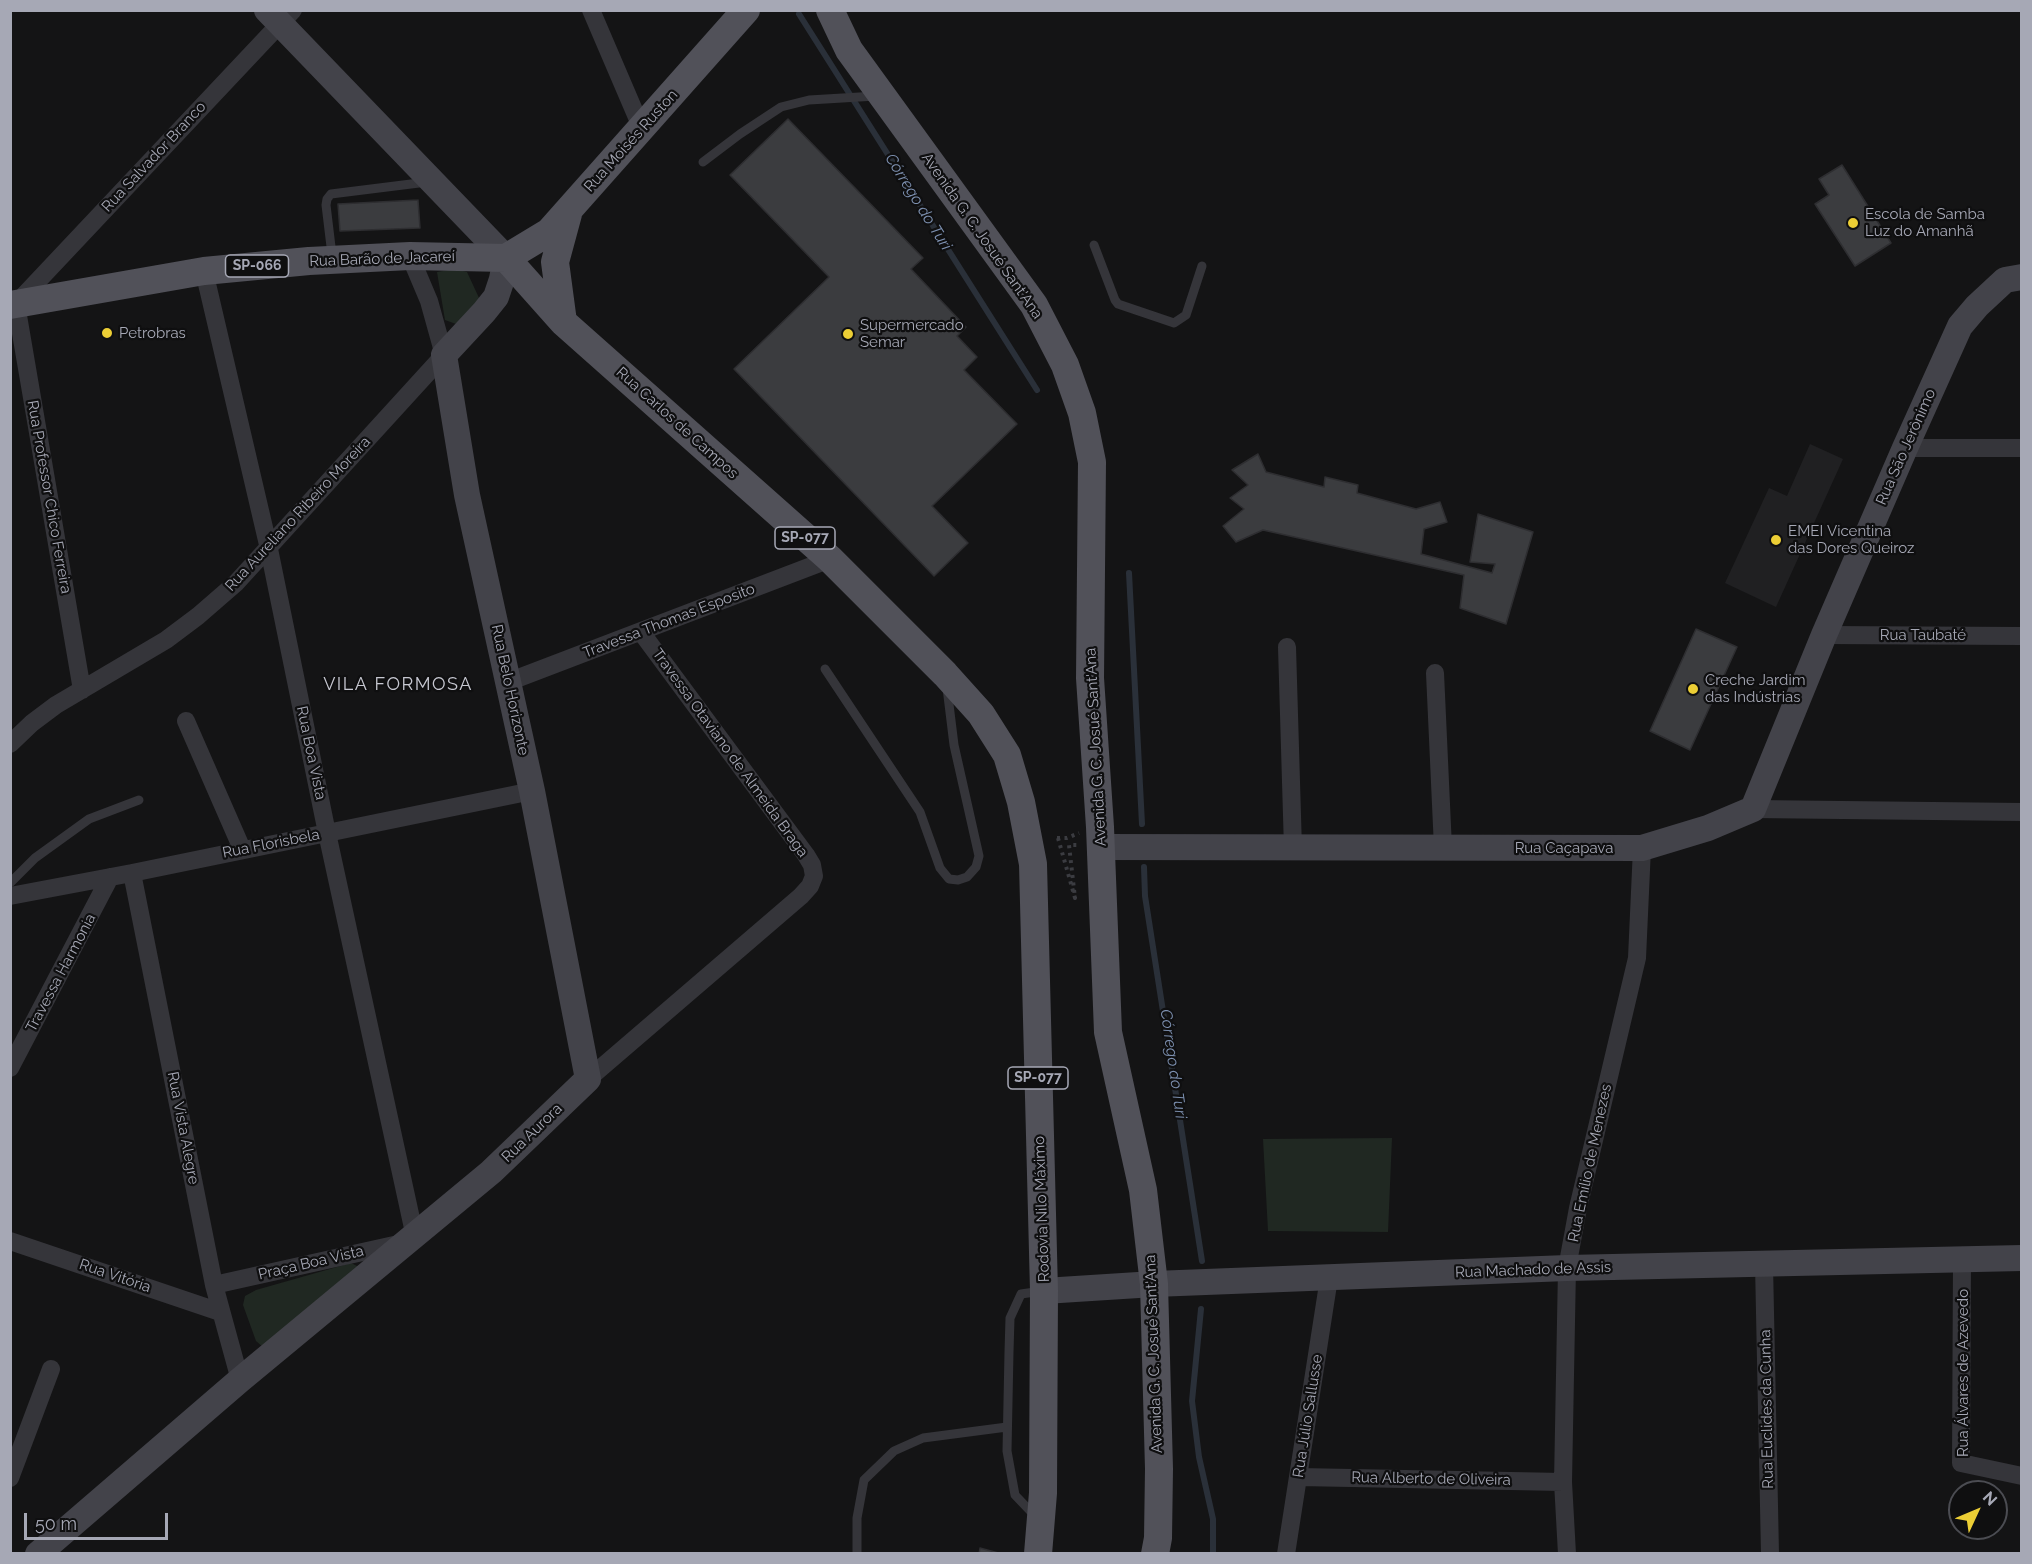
<!DOCTYPE html>
<html>
<head>
<meta charset="utf-8">
<style>
  body { margin:0 }
  #map { position:relative; width:2032px; height:1564px; overflow:hidden; background:#141415; font-family:Raleway,sans-serif }
  canvas { display:block }
  .frame { position:absolute; inset:0; border:12px solid #a6a8b5; pointer-events:none }
  .north { position:absolute; left:1948px; top:1480px; width:60px; height:60px; box-sizing:border-box; background:#0f0f10; border:2px solid #4b4c52; border-radius:50%; rotate:46deg; font-size:16px; font-weight:700; line-height:24px; text-align:center; color:#a6a8b5 }
  .north::after { content:''; display:block; margin:auto; width:21px; height:27px; background:#ecce35; clip-path:polygon(50% 0,100% 100%,50% 72%,0 100%) }
  .scale { position:absolute; left:24px; top:1513px; width:144px; height:27px; box-sizing:border-box; border:3px solid #a6a8b5; border-top:0; padding-left:8px; font-size:18px; line-height:21px; white-space:nowrap; color:#a6a8b5; -webkit-text-stroke:4px #0f0f10; paint-order:stroke }
</style>
</head>
<body>
<div id="map">
<canvas width="2032" height="1564"></canvas>
<div class="frame"></div>
<div class="north">N</div>
<div class="scale">50 m</div>
</div>
<script>
const ctx = document.querySelector('canvas').getContext('2d');
ctx.lineJoin = 'round';
function fillPath(path, color) { ctx.fillStyle = color; ctx.fill(path, 'evenodd'); }
const poly = rows => new Path2D(rows.map(r => 'M' + r).join(''));
function trace(path, color, width, dash) { ctx.strokeStyle = color; ctx.lineWidth = width; ctx.lineCap = dash ? 'butt' : 'round'; ctx.setLineDash(dash || []); ctx.stroke(path); }
function write(font, color, halo, rows, align = 'center') {
  ctx.font = font + ' Raleway,sans-serif'; ctx.lineWidth = 4.5; ctx.setLineDash([]); ctx.textBaseline = 'middle'; ctx.strokeStyle = halo; ctx.fillStyle = color; for (const [text, x, y, turn = 0] of rows) {
    ctx.save(); ctx.translate(x, y); ctx.rotate((+turn || 0) * Math.PI / 180); ctx.textAlign = isNaN(turn) ? turn : align; if (halo) ctx.strokeText(text, 0, 0); ctx.fillText(text, 0, 0); ctx.restore();
  }
}
const built = poly([
  [1810,444,1843,459,1776,607,1725,583,1769,488,1787,496]
]);
const green = poly([
  [454,269,467,272,480,300,456,324,445,320,437,272],
  [1392,1138,1388,1232,1268,1231,1263,1139],
  [351,1263,357,1266,357,1272,264,1348,256,1341,243,1305,245,1296,256,1290]
]);
const stream = poly([
  [799,14,1037,390],
  [1129,573,1142,824],
  [1144,867,1145,896,1202,1261],
  [1201,1309,1192,1401,1199,1457,1213,1519,1213,1554]
]);
const building = poly([
  [788,119,923,258,911,269,966,327,957,336,977,357,964,370,1017,424,932,506,968,543,934,576,734,369,829,277,730,175,788,119],
  [1842,165,1891,243,1855,266,1815,204,1829,195,1819,179,1842,165],
  [418,200,420,228,340,231,338,204,418,200],
  [1258,454,1266,472,1324,487,1325,477,1358,485,1357,493,1416,509,1440,502,1447,522,1424,529,1421,554,1492,573,1495,564,1470,562,1478,514,1533,532,1506,624,1460,608,1464,575,1263,530,1236,542,1223,526,1244,509,1230,498,1248,485,1232,470,1258,454],
  [1696,629,1737,647,1690,750,1650,731,1696,629],
  [980,1548,1002,1554,979,1554,980,1548]
]);
const path = poly([
  [1057,838,1067,838,1079,833],
  [1058,838,1075,898,1069,845,1077,845]
]);
const lane = poly([
  [703,162,740,134,781,107,809,100,876,96],
  [1094,245,1115,300,1118,304,1174,323,1186,315,1202,266],
  [332,255,326,205,327,199,331,194,427,182],
  [825,669,920,812,940,868,949,879,958,880,967,877,976,867,979,856,954,745,947,688],
  [10,883,35,858,89,819,139,800],
  [1035,1516,1015,1495,1007,1451,1009,1352,1010,1318,1021,1294,1042,1291],
  [857,1554,857,1518,864,1480,894,1451,923,1438,1007,1427]
]);
const street = poly([
  [591,10,642,129],
  [204,271,269,549,327,833,415,1237],
  [1905,448,2022,448],
  [1824,635,2022,636],
  [1287,647,1293,849],
  [1435,673,1443,848],
  [508,682,830,559],
  [82,690,16,304,293,10],
  [186,721,242,849],
  [10,744,32,723,56,705,166,640,198,616,236,583,444,355,429,301,410,256],
  [1753,809,2022,812],
  [132,873,214,1285,240,1380],
  [10,896,132,873,532,791],
  [10,1068,110,877],
  [588,1079,801,896,810,886,814,876,812,865,806,855,641,632],
  [10,1241,220,1312],
  [1962,1259,1961,1463,2022,1476],
  [1764,1264,1770,1554],
  [214,1285,403,1243],
  [1299,1477,1563,1482],
  [10,1478,51,1369],
  [1286,1554,1329,1278],
  [1567,1554,1563,1482,1567,1268,1578,1208,1637,958,1642,848]
]);
const secondary = poly([
  [1101,847,1642,848,1708,828,1753,809,1824,635,1905,448,1960,326,1977,306,2005,280,2022,277],
  [1044,1291,1154,1284,1567,1268,2022,1258],
  [38,1554,240,1380,491,1172,588,1079,532,791,467,495,444,355,484,312,496,297,502,279,506,258,267,10]
]);
const primary = poly([
  [830,10,849,50,1034,305,1065,365,1082,413,1092,462,1090,678,1100,827,1108,1032,1143,1190,1154,1284,1159,1469,1158,1538,1155,1554],
  [506,258,563,322,830,559,945,674,981,714,1007,755,1021,802,1033,864,1044,1291,1043,1493,1038,1554],
  [506,258,549,232,746,10],
  [10,305,204,271,309,261,410,256,506,258],
  [563,322,555,262,568,214]
]);
const markers = [
  [1853,223,6,"#ecce35"],
  [107,333,6,"#ecce35"],
  [848,334,6,"#ecce35"],
  [1776,540,6,"#ecce35"],
  [1693,689,6,"#ecce35"]
];
const shields = [
  [257,266,63],
  [805,538,60],
  [1038,1078,60]
];
const shieldNames = [
  ["SP-066",257,266],
  ["SP-077",805,538],
  ["SP-077",1038,1078]
];
const streetNames = [
  ["Rua Moisés Ruston",631,141,-48],
  ["Rua Salvador Branco",154,157,-47],
  ["Avenida G. C. Josué Sant'Ana",982,236,55],
  ["Rua Barão de Jacareí",382,259,-2],
  ["Rua Carlos de Campos",677,423,42],
  ["Rua São Jerônimo",1906,447,-66],
  ["Rua Professor Chico Ferreira",49,497,80],
  ["Rua Aureliano Ribeiro Moreira",298,514,-47],
  ["Travessa Thomas Esposito",669,621,-21],
  ["Rua Taubaté",1923,635],
  ["Rua Belo Horizonte",510,690,78],
  ["Avenida G. C. Josué Sant'Ana",1096,747,-93],
  ["Rua Boa Vista",311,753,78],
  ["Travessa Otaviano de Almeida Braga",730,753,54],
  ["Rua Florisbela",271,844,-11],
  ["Rua Caçapava",1564,848],
  ["Travessa Harmonia",61,973,-62],
  ["Rua Vista Alegre",183,1128,79],
  ["Rua Aurora",532,1133,-44],
  ["Rua Emílio de Menezes",1590,1163,-78],
  ["Rodovia Nilo Máximo",1042,1209,-92],
  ["Praça Boa Vista",311,1263,-13],
  ["Rua Machado de Assis",1533,1270,-2],
  ["Rua Vitória",115,1276,19],
  ["Avenida G. C. Josué Sant'Ana",1154,1354,-92],
  ["Rua Álvares de Azevedo",1963,1373,-90],
  ["Rua Euclides da Cunha",1767,1409,-91],
  ["Rua Júlio Sallusse",1308,1416,-81],
  ["Rua Alberto de Oliveira",1431,1479,1]
];
const poiNames = [
  ["Escola de Samba",1865,214],
  ["Luz do Amanhã",1865,231],
  ["Supermercado",860,325],
  ["Semar",860,342],
  ["Petrobras",119,333],
  ["EMEI Vicentina",1788,531],
  ["das Dores Queiroz",1788,548],
  ["Creche Jardim",1705,680],
  ["das Indústrias",1705,697]
];
const waterNames = [
  ["Córrego do Turi",918,202,58],
  ["Córrego do Turi",1173,1064,82]
];
const quarterNames = [
  ["VILA FORMOSA",398,685]
];
fillPath(built, '#202022');
fillPath(green, '#202822');
trace(stream, '#2a3039', 6);
fillPath(building, '#3b3c3f');
trace(building, '#2e2e31', 1.5);
trace(path, '#3b3c41', 4, [3, 4.5]);
trace(lane, '#35353a', 9);
trace(street, '#35353a', 18);
trace(secondary, '#43434a', 26);
trace(primary, '#515159', 28);
for (const [x, y, r, color] of markers) { const dot = new Path2D(); dot.arc(x, y, r, 0, 2 * Math.PI); ctx.fillStyle = color; ctx.fill(dot); trace(dot, '#0f0f10', 2); }
for (const [x, y, w] of shields) { const box = new Path2D(); box.roundRect(x - w / 2, y - 11, w, 22, 4.5); ctx.fillStyle = '#0f0f10'; ctx.fill(box); trace(box, '#a6a8b5', 1.5); }
write('bold 14px', '#a6a8b5', null, shieldNames);
write('15px', '#a6a8b5', '#0f0f10', streetNames);
write('15px', '#a6a8b5', '#0f0f10', poiNames, 'left');
write('italic 16px', '#7d90b0', '#0f0f10', waterNames);
ctx.letterSpacing = '1.5px';
write('18px', '#c7c8d1', '#0f0f10', quarterNames);
ctx.letterSpacing = '0px';
</script>
</body>
</html>
